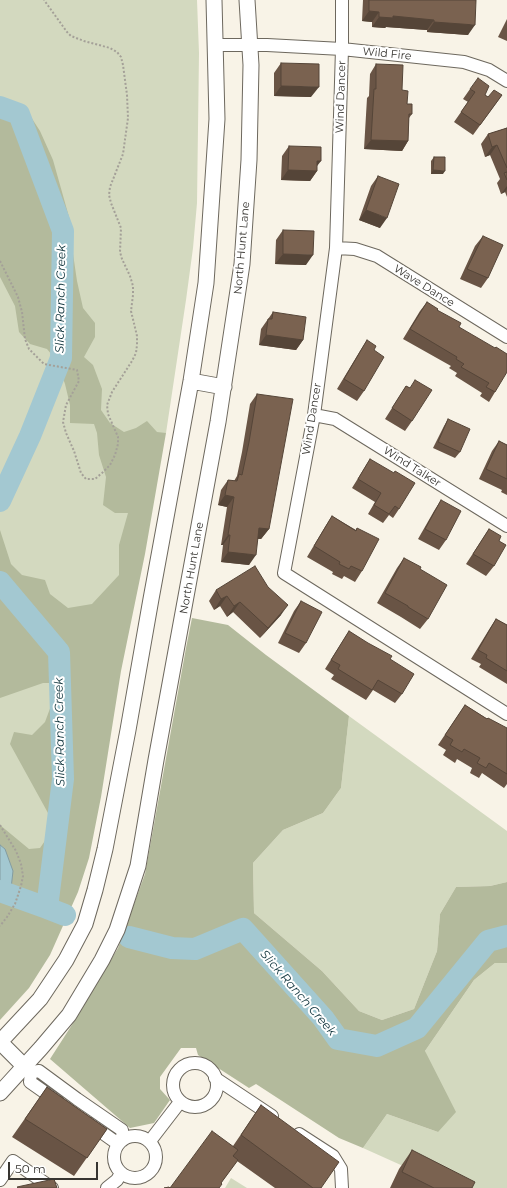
<!DOCTYPE html>
<html>
<head>
<meta charset="utf-8">
<style>
  body { margin:0 }
  #map { position:relative; width:507px; height:1188px; overflow:hidden; background:#f8f3e7; font-family:Montserrat,sans-serif }
  canvas { display:block }
  .scale { position:absolute; left:8px; top:1162px; width:90px; height:18px; box-sizing:border-box; border:2px solid #373531; border-top:0; padding-left:5px; font-size:12px; line-height:14px; white-space:nowrap; color:#373531; -webkit-text-stroke:3px #fff; paint-order:stroke }
</style>
</head>
<body>
<div id="map">
<canvas width="507" height="1188"></canvas>
<div class="scale">50 m</div>
</div>
<script>
const ctx = document.querySelector('canvas').getContext('2d');
ctx.lineJoin = 'round';
function fillPath(path, color) { ctx.fillStyle = color; ctx.fill(path, 'evenodd'); }
const poly = rows => new Path2D(rows.map(r => 'M' + r).join(''));
function trace(path, color, width, dash) { ctx.strokeStyle = color; ctx.lineWidth = width; ctx.lineCap = dash ? 'butt' : 'round'; ctx.setLineDash(dash || []); ctx.stroke(path); }
function write(font, color, halo, rows, align = 'center') {
  ctx.font = font + ' Montserrat,sans-serif'; ctx.lineWidth = 4; ctx.setLineDash([]); ctx.textBaseline = 'middle'; ctx.strokeStyle = halo; ctx.fillStyle = color; for (const [text, x, y, turn = 0] of rows) {
    ctx.save(); ctx.translate(x, y); ctx.rotate((+turn || 0) * Math.PI / 180); ctx.textAlign = isNaN(turn) ? turn : align; if (halo) ctx.strokeText(text, 0, 0); ctx.fillText(text, 0, 0); ctx.restore();
  }
}
const green = poly([
  [0,0,197,0,199,53,197,203,193,248,186,300,166,433,158,433,84,851,0,1005],
  [349,716,507,831,507,882,490,886,456,887,440,914,437,951,414,1009,382,1020,359,1011,322,971,254,913,253,863,283,830,323,813,341,788],
  [495,963,507,963,507,1188,452,1188,363,1148,387,1114,438,1132,425,1051,474,980],
  [231,1178,247,1188,225,1188]
]);
const forest = poly([
  [0,99,27,111,40,131,53,160,71,224,72,247,77,281,83,308,95,323,95,337,84,357,93,365,102,389,101,410,110,423,124,432,136,428,147,421,157,432,166,433,145,554,121,671,101,797,89,858,78,892,50,955,29,988,0,1020,0,902,3,901,5,849,0,845,0,825,29,849,40,848,49,835,48,813,10,744,14,732,32,735,45,722,55,695,55,683,43,683,0,698,0,530,11,564,22,575,45,580,50,594,68,608,92,604,119,575,119,545,128,513,115,513,103,505,106,477,99,455,97,433,94,424,70,423,70,405,65,384,57,361,47,349,30,344,19,332,15,306,0,277],
  [192,618,228,625,266,655,349,716,341,788,323,813,283,830,253,863,254,913,322,971,359,1011,382,1020,414,1009,437,951,440,914,456,887,490,886,507,882,507,963,495,963,474,980,425,1051,456,1112,438,1132,387,1114,363,1148,339,1138,256,1084,249,1088,198,1055,196,1048,181,1048,160,1077,160,1089,170,1100,154,1123,130,1128,50,1059,77,1017,118,948,145,874,186,648]
]);
const water = poly([
  [0,845,5,849,13,871,11,889,3,901,0,902,0,845]
]);
const river = poly([
  [0,107,19,114,63,231,61,358,30,436,0,501],
  [0,582,59,652,63,779,47,908,65,915],
  [0,891,47,908],
  [129,937,172,948,195,949,243,929,323,1018,338,1039,377,1046,417,1028,488,941,507,936]
]);
const path = poly([
  [0,261,18,297,22,312,25,339,29,349,44,364,77,370,79,381,66,405,63,422,66,433,74,451,81,473,86,479,95,479,102,473,110,465,115,455,118,444,118,437,108,414,107,405,112,392,132,361,136,353,137,345,137,336,131,311,133,295,133,286,130,276,122,259,120,252,121,228,111,203,109,195,110,187,123,154,128,118,127,95,123,65,121,57,117,52,110,48,84,41,71,36,67,32,44,0],
  [0,825,16,851,21,864,23,876,21,886,15,904,7,917,0,926]
]);
const minor = poly([
  [342,0,342,49,336,248,314,415,284,573,507,714],
  [215,45,267,45,342,49,464,62,489,70,507,81],
  [336,248,355,249,377,256,507,337],
  [314,415,335,419,507,526],
  '173 1085a22 22 0 1 1 44 0a22 22 0 1 1-44 0Z',
  [24,1066,31,1072,39,1071,77,1099,122,1130,123,1140,114,1141,90,1124],
  [31,1072,30,1082,57,1101],
  [215,1078,272,1116],
  [299,1134,333,1156,341,1169,342,1188],
  '114 1157a21 21 0 1 1 42 0a21 21 0 1 1-42 0Z',
  [150,1141,180,1102],
  [0,1180,13,1161,52,1188],
  [107,1188,117,1180,121,1173]
]);
const major = poly([
  [191,381,224,387],
  [0,1042,40,999,66,960,85,924,95,890,105,849,128,730,151,599,191,381,206,283,217,119,214,0],
  [0,1042,24,1066],
  [0,1093,41,1048,69,1015,102,960,117,930,138,866,156,760,218,422,242,264,249,160,251,65,247,0]
]);
const wall = poly([
  [363,0,476,0,468,35,427,32,427,30,386,27,385,28,372,27,372,22,362,21],
  [507,19,507,41,498,37],
  [281,63,311,97,274,96,274,73],
  [376,64,407,104,412,114,409,118,408,141,402,151,364,149,367,98,369,96,370,74],
  [470,89,485,95,488,97,502,95,473,135,454,122,468,102,463,99],
  [507,128,507,197,505,192,501,194,497,183,500,179,490,155,485,157,481,144,488,134],
  [289,146,317,171,310,181,281,180,282,156],
  [434,157,443,174,431,174,431,161],
  [378,176,380,228,359,220,371,186],
  [283,230,306,265,275,264,276,240],
  [483,236,488,278,481,288,460,279,475,246],
  [427,302,437,310,459,327,495,392,489,402,480,396,482,393,455,376,457,373,449,368,451,366,403,339,420,311],
  [273,312,303,340,296,350,259,345,261,329],
  [367,340,374,350,364,391,357,401,337,389,360,351],
  [406,386,410,388,412,421,405,431,385,419],
  [257,394,269,529,261,539,258,539,249,565,221,562,223,545,221,545,227,507,218,505,221,490,228,480,234,481,237,476,242,452,250,404],
  [448,419,460,452,455,458,433,448,444,426],
  [499,441,507,445,507,495,501,492,502,490,479,479,492,451],
  [370,459,399,509,393,518,389,515,383,523,368,514,375,502,352,488],
  [441,500,446,540,439,550,418,539,434,511],
  [332,516,356,530,357,528,362,571,355,582,344,576,342,579,332,574,333,572,307,557,325,527],
  [489,529,499,541,494,566,486,576,466,564],
  [404,558,420,569,428,619,420,629,401,617,377,603,397,568],
  [216,590,281,615,260,638,233,612,227,617,220,606,214,610,209,601],
  [301,601,306,643,299,653,278,643,294,611],
  [496,619,507,625,507,684,479,667,481,664,471,659,490,628],
  [349,631,390,659,402,694,395,703,373,690,366,700,331,679,334,675,325,669],
  [465,705,507,731,507,784,504,788,482,773,479,778,470,773,472,768,457,759,455,763,443,755,446,750,438,745],
  [47,1087,107,1129,74,1176,12,1137],
  [261,1105,321,1188,275,1188,237,1161,221,1183,170,1188,233,1146],
  [412,1150,472,1188,390,1188,399,1169]
]);
const shadedWall = poly([
  [369,11,379,12,372,22,362,21],
  [393,16,434,20,427,30,386,27,385,28,372,27,379,17],
  [434,22,475,25,468,35,427,32],
  [281,86,319,87,311,97,274,96],
  [371,140,408,141,402,151,364,149],
  [497,145,490,155,485,157,492,147],
  [317,161,321,161,314,170,317,171,310,181,281,180,288,170],
  [433,170,445,171,443,174,431,174],
  [507,186,507,189,505,192,501,194],
  [366,210,387,218,380,228,359,220],
  [283,254,313,255,306,265,275,264],
  [266,335,303,340,296,350,259,345],
  [225,495,234,497,227,507,218,505],
  [259,528,269,529,261,539,252,538],
  [228,535,230,535,223,545,221,545],
  [228,552,256,555,249,565,221,562],
  [227,596,220,606,214,610,221,599],
  [240,602,233,612,227,617,234,606],
  [288,605,281,615,260,638,268,628]
]);
const building = poly([
  [369,0,476,0,475,25,434,22,434,20,393,16,393,18,379,17,379,12,369,11,369,0],
  [281,63,319,64,319,87,281,86,281,63],
  [376,64,403,65,402,90,408,91,407,104,412,104,412,114,409,114,408,141,371,140,374,89,376,89,376,64],
  [478,78,489,86,485,95,488,97,494,90,502,95,480,125,461,112,475,92,470,89,478,78],
  [507,128,507,168,497,145,492,147,488,134,507,128],
  [289,146,321,147,321,161,317,161,317,171,288,170,289,146],
  [434,157,445,157,445,171,433,170,434,157],
  [507,172,507,180,504,173,507,172],
  [378,176,399,184,387,218,366,210,378,176],
  [283,230,314,231,313,255,283,254,283,230],
  [483,236,503,245,488,278,467,269,483,236],
  [427,302,438,309,437,310,461,323,459,327,495,348,496,347,507,354,507,372,495,392,486,387,489,383,461,367,464,364,456,359,457,357,410,329,427,302],
  [273,312,306,317,303,340,266,335,268,319,272,319,273,312],
  [367,340,376,346,374,350,384,357,364,391,344,379,367,340],
  [415,380,432,390,412,421,392,408,406,386,410,388,415,380],
  [257,394,293,399,269,529,259,528,256,555,228,552,230,535,228,535,234,497,225,495,228,480,237,481,239,474,242,475,249,442,257,394],
  [448,419,470,429,460,452,438,442,448,419],
  [499,441,507,445,507,479,486,469,499,441],
  [370,459,394,473,395,471,415,483,399,509,395,506,389,514,374,505,381,493,358,479,370,459],
  [441,500,461,511,446,540,425,529,441,500],
  [332,516,356,531,357,528,379,539,362,571,351,566,349,569,339,564,340,562,314,546,332,516],
  [489,529,501,536,499,541,506,545,494,566,473,554,489,529],
  [404,558,421,567,420,569,447,585,428,619,408,607,408,606,385,593,404,558],
  [255,566,268,587,288,605,268,628,240,602,234,606,227,596,221,599,216,590,255,566],
  [301,601,322,612,306,643,285,633,301,601],
  [496,619,507,625,507,671,486,658,487,655,478,650,496,619],
  [349,631,368,643,392,656,390,659,414,674,402,694,378,680,372,690,338,669,340,665,331,660,349,631],
  [465,705,487,719,488,718,507,728,507,774,489,763,486,768,477,763,480,758,464,749,462,752,450,745,453,740,445,735,465,705],
  [47,1087,107,1129,87,1158,25,1119,47,1087],
  [261,1105,339,1162,321,1188,313,1188,241,1135,261,1105],
  [212,1131,238,1150,233,1156,238,1160,221,1183,222,1184,219,1188,164,1188,169,1187,170,1188,212,1131],
  [412,1150,475,1182,472,1188,434,1188,402,1172,412,1150],
  [54,1179,57,1188,18,1188,17,1187,54,1179]
]);
const streetNames = [
  ["Wild Fire",387,54,6],
  ["Wind Dancer",341,97,-88],
  ["North Hunt Lane",242,248,-85],
  ["Wave Dance",424,286,32],
  ["Wind Dancer",312,419,-81],
  ["Wind Talker",412,467,32],
  ["North Hunt Lane",192,568,-80]
];
const waterNames = [
  ["Slick Ranch Creek",61,299,-89],
  ["Slick Ranch Creek",60,732,-91],
  ["Slick Ranch Creek",298,993,49]
];
fillPath(green, '#d3d9bf');
fillPath(forest, '#b3ba9c');
fillPath(water, '#a3c8d1');
trace(water, '#839ca1', 1);
trace(river, '#a3c8d1', 22);
trace(minor, '#6d685e', 14);
trace(major, '#6d685e', 17);
trace(path, '#a4a098', 2, [2, 2]);
trace(minor, '#fff', 12);
trace(major, '#fff', 15);
fillPath(wall, '#695445');
fillPath(shadedWall, '#554538');
fillPath(building, '#7a6250');
trace(building, '#554538', 1);
write('11px', '#373531', '#fff', streetNames);
write('italic 12px', '#0b3038', '#fff', waterNames);
</script>
</body>
</html>
